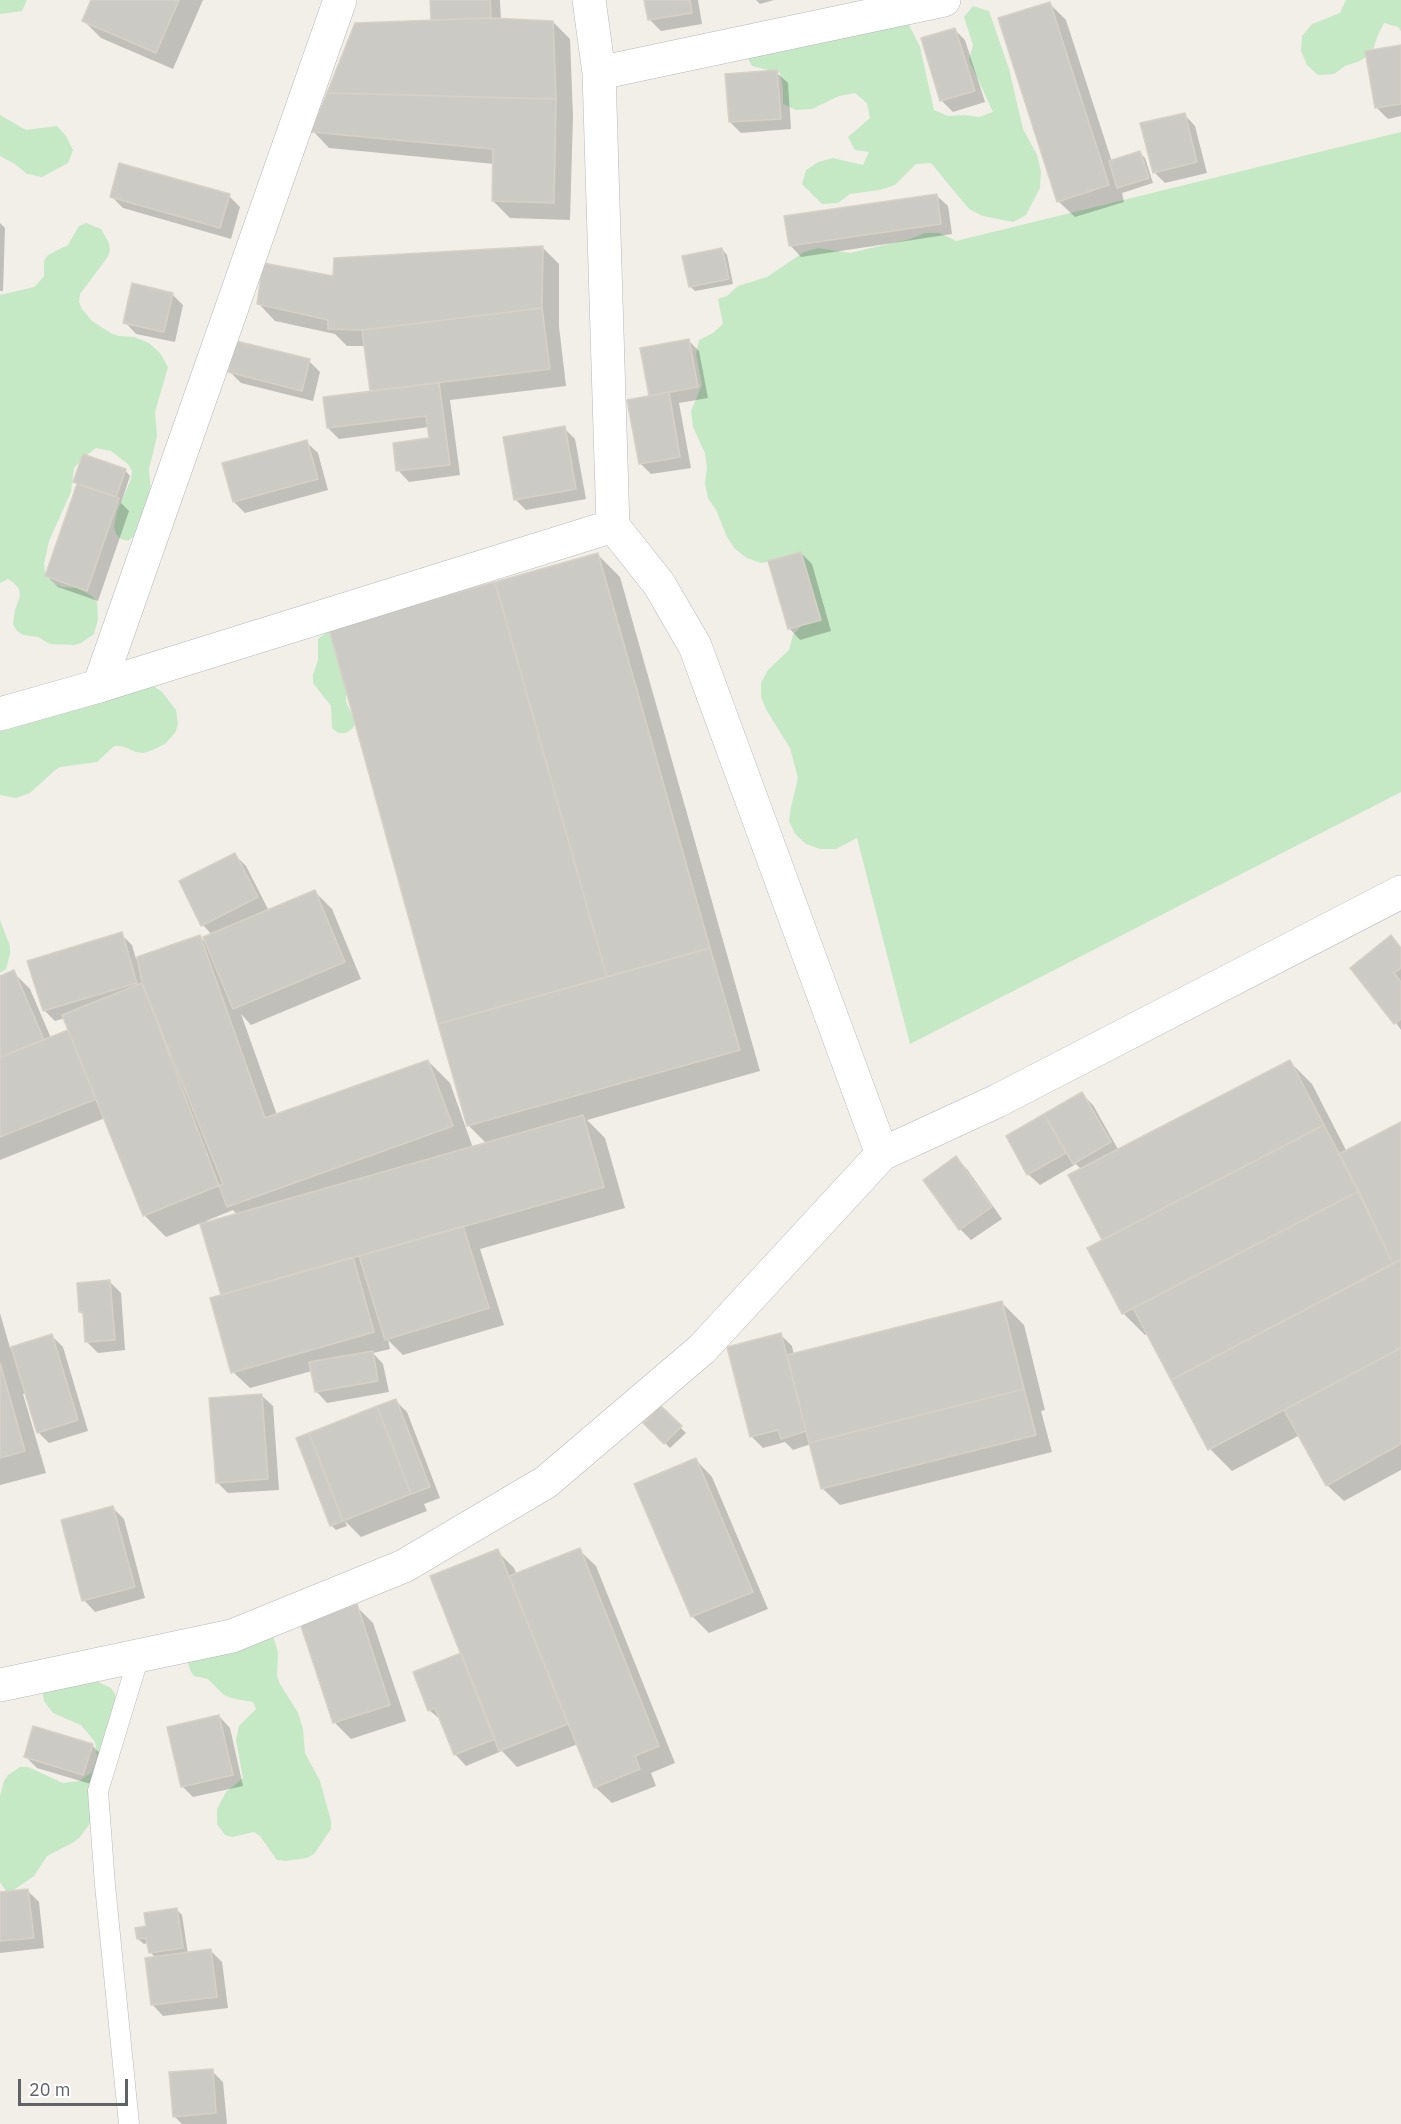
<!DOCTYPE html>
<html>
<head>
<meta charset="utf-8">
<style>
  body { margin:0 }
  #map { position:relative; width:1401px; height:2124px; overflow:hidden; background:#f1efe8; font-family:"IBM Plex Sans",sans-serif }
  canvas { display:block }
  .scale { position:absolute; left:18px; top:2079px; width:110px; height:27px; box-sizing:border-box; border:3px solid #5f6368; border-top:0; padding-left:8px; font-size:18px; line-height:21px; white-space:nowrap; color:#5f6368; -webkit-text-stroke:4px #fff; paint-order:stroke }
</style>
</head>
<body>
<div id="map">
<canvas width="1401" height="2124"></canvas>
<div class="scale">20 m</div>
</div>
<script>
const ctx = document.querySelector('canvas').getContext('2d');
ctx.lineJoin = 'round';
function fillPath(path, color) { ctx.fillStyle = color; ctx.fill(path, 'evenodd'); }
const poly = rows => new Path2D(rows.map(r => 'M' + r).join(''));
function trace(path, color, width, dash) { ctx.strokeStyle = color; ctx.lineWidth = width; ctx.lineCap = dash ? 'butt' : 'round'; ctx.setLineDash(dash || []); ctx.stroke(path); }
const green = poly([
  [0,0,27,0,22,11,0,14],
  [1346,0,1401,0,1401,31,1398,27,1384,23,1377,37,1372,53,1360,61,1345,66,1334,74,1318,75,1307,65,1301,51,1302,36,1312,24,1340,13],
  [973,6,989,11,1009,69,1023,129,1037,155,1041,172,1040,188,1026,215,1013,222,983,216,969,209,931,163,916,164,895,185,880,190,850,194,838,203,822,204,802,184,806,170,818,162,833,158,863,165,869,152,855,150,848,137,870,118,867,103,855,93,839,96,812,109,796,110,783,104,783,88,780,73,752,66,745,52,906,19,920,47,934,110,948,116,964,115,979,117,993,112,969,60,973,45,964,17],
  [0,115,26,130,57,126,66,136,73,150,68,163,42,177,27,174,15,164,0,156],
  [1401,132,1401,792,910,1044,857,838,836,849,820,849,806,844,795,834,789,821,791,807,798,778,790,748,767,711,761,697,761,683,768,670,789,650,793,635,802,625,784,556,775,561,761,563,747,558,735,549,727,537,716,510,708,498,705,483,707,468,705,453,693,427,691,411,702,385,696,354,699,340,713,333,723,324,718,299,727,296,738,286,767,277,804,252,818,248,850,253,910,239,925,233,940,233,956,241],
  [86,223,101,229,109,243,110,251,107,258,80,294,79,302,82,309,92,321,112,334,119,336,134,337,149,343,160,353,168,367,155,412,157,436,149,469,151,494,134,536,128,541,121,539,116,534,114,527,117,512,131,479,132,471,128,464,111,451,96,448,84,457,74,468,71,492,49,541,44,564,45,572,55,584,62,587,78,588,92,596,97,602,98,619,94,634,81,643,74,645,50,644,38,637,23,635,17,631,13,624,15,610,20,596,19,589,14,583,8,579,0,583,0,295,34,287,39,282,44,276,44,261,48,255,68,245,79,226],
  [329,631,339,647,340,671,346,686,346,702,356,723,352,729,346,733,338,733,332,728,331,706,313,683,313,675,318,660,318,639],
  [140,677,162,692,176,710,178,725,175,733,165,744,150,751,143,753,136,752,122,746,114,746,97,762,60,767,54,771,30,793,16,798,0,795,0,696],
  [0,920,10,946,10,954,6,969,0,973],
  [273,1636,278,1652,277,1676,280,1684,298,1713,303,1729,305,1753,320,1781,331,1821,331,1829,314,1854,307,1858,285,1861,277,1860,260,1836,254,1832,232,1837,225,1835,217,1824,217,1809,226,1792,243,1778,236,1740,239,1726,256,1709,253,1702,231,1698,224,1695,208,1679,194,1676,190,1670,188,1663,189,1656],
  [83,1680,98,1682,111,1688,115,1694,116,1702,94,1818,80,1837,74,1842,47,1856,34,1876,8,1894,0,1882,0,1796,4,1781,8,1775,20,1767,28,1767,63,1783,79,1781,92,1772,97,1757,95,1742,81,1725,53,1713,44,1701,43,1694,46,1687]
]);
const shadow = poly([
  [93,0,203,0,173,69,101,38,84,21],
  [432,0,500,0,501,20,553,22,570,39,573,117,570,220,510,218,493,201,494,164,329,148,313,131,435,22,433,20],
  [646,0,698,0,702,24,661,31,649,19],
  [756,0,774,0,760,4],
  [1050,4,1066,20,1112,162,1140,153,1145,158,1153,183,1122,193,1124,202,1075,217,1058,201],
  [954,29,965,40,985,102,953,112,942,101],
  [1401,46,1401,116,1388,119,1377,108],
  [776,72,788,83,791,129,741,133,730,122],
  [1184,114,1195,126,1207,173,1165,183,1154,172],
  [936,195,948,206,952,234,801,257,790,245],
  [229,196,240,207,231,239,123,208,112,197],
  [0,223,5,228,3,291,0,291],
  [542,247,559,264,559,326,566,386,450,400,460,475,409,482,398,470,431,439,429,427,339,439,328,428,374,392,372,390,366,346,347,346,335,334,275,321,259,304,334,278],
  [722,249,727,255,733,284,695,291,690,286],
  [172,294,183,305,175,342,136,334,125,322],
  [688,340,699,351,708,398,679,403,691,468,651,474,640,463,651,397],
  [309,361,320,372,313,401,241,383,230,372],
  [564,428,575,439,586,499,526,510,515,499],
  [306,442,318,453,328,490,245,513,234,502],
  [125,470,130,476,121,503,129,511,98,601,58,587,47,576,78,485,75,482],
  [801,553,812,564,831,631,800,640,789,628],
  [598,555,620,577,760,1071,587,1120,605,1138,625,1208,480,1249,504,1325,403,1355,388,1340,390,1349,373,1353,383,1364,389,1392,327,1403,316,1391,312,1371,250,1388,233,1372,224,1296,201,1223,166,1237,144,1215,105,1118,0,1160,0,978,13,972,30,989,51,1038,68,1031,72,1036,65,1018,55,1021,44,1010,121,934,132,945,136,959,199,936,208,945,212,935,203,925,235,855,246,866,269,911,315,892,332,909,361,979,251,1025,241,1014,277,1115,428,1061,450,1083,473,1148,487,1144,469,1126,331,630],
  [233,1210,237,1215,207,1223,206,1221],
  [1391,937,1401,948,1401,1030,1396,1023],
  [1290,1062,1312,1084,1347,1152,1401,1124,1401,1470,1344,1501,1327,1485,1300,1435,1232,1471,1210,1449,1148,1333,1145,1335,1123,1313,1104,1241,1070,1176,1082,1170,1076,1164,1040,1185,1028,1174,1008,1137,1082,1094,1093,1105,1119,1151],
  [956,1158,967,1169,1002,1219,971,1240,960,1229],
  [110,1282,121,1293,125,1350,98,1353,87,1342,85,1316,80,1312],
  [1002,1303,1024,1325,1045,1410,1041,1411,1052,1452,840,1505,823,1489,811,1444,793,1450,785,1442,763,1448,752,1437,781,1335,792,1346,794,1355],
  [0,1313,10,1348,52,1336,63,1347,88,1431,49,1443,38,1432,26,1393,23,1394,46,1473,0,1485],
  [261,1395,273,1406,279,1490,228,1493,217,1482],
  [396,1401,407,1412,440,1498,424,1504,427,1511,361,1537,345,1521,347,1526,336,1530,331,1525],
  [661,1408,686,1433,670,1448,645,1423],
  [696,1460,712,1477,768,1609,709,1633,692,1616],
  [113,1508,124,1519,145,1598,95,1612,84,1600],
  [579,1550,596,1566,675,1763,651,1773,656,1786,612,1803,595,1787,578,1744,517,1767,502,1751,466,1766,455,1754,441,1720,429,1710,463,1654,497,1551,514,1568,517,1575],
  [356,1606,373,1623,406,1721,351,1739,334,1722],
  [219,1716,230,1728,243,1786,193,1797,182,1786],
  [92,1745,103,1757,94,1785,37,1768,26,1757],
  [28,1891,39,1902,44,1948,0,1953,0,1894],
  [177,1910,182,1915,188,1954,211,1951,222,1962,228,2008,163,2016,152,2004,156,1958,150,1952,149,1943,144,1944,138,1939,148,1928],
  [212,2071,223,2082,227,2124,182,2124,174,2116]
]);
const building = poly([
  [91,0,179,0,156,53,82,21,91,0],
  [430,0,490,0,491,18,431,20,430,0],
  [644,0,690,0,692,13,648,20,644,0],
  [1050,2,1109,185,1057,202,998,18,1050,2],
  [491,18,553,21,556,99,327,93,355,23,491,18],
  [955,28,975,91,940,101,921,38,955,28],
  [1401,45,1401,104,1375,108,1365,51,1401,45],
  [777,70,781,119,729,122,725,74,777,70],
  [327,93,556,99,554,203,492,201,493,149,311,132,327,93],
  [1185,113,1197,162,1153,173,1140,123,1185,113],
  [1140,151,1149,178,1117,188,1109,161,1140,151],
  [119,163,230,194,220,228,110,197,119,163],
  [937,194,941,224,789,246,784,216,937,194],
  [543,246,542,308,362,330,328,329,328,320,257,304,263,263,333,276,334,258,543,246],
  [722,248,729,279,689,287,682,256,722,248],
  [132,283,173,293,164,332,123,323,132,283],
  [542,308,550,369,370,391,362,330,542,308],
  [689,339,698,387,649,396,640,348,689,339],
  [236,341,310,359,302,391,228,372,236,341],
  [439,383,450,465,396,471,393,443,429,438,426,416,327,428,323,397,439,383],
  [669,392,680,457,639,464,627,400,669,392],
  [565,426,576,489,514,500,503,437,565,426],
  [307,440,318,479,233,502,222,463,307,440],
  [83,454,126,469,116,497,73,482,83,454],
  [77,484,119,498,87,591,45,576,77,484],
  [801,552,821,620,788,629,768,561,801,552],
  [598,553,710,948,607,977,495,582,598,553],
  [495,582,607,977,438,1024,329,629,495,582],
  [235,853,258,897,201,926,179,881,235,853],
  [315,890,345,962,233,1009,203,937,315,890],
  [122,932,137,983,43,1011,27,961,122,932],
  [200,935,265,1118,428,1060,453,1126,227,1207,142,983,137,957,200,935],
  [1391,935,1401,948,1401,968,1394,973,1401,982,1401,1019,1394,1024,1350,968,1391,935],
  [710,948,740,1050,467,1126,438,1024,710,948],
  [14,970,44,1040,0,1057,0,976,14,970],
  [142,983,223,1184,143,1216,62,1015,142,983],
  [68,1030,96,1099,0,1137,0,1057,68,1030],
  [1290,1060,1324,1125,1102,1240,1068,1175,1290,1060],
  [1082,1092,1111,1142,1073,1164,1044,1114,1082,1092],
  [1044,1114,1066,1153,1027,1175,1006,1136,1044,1114],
  [583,1115,604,1187,221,1295,200,1224,583,1115],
  [1401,1122,1401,1259,1393,1264,1339,1154,1401,1122],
  [1324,1125,1359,1191,1122,1314,1087,1248,1324,1125],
  [956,1156,992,1207,959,1230,923,1180,956,1156],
  [1359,1191,1393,1264,1171,1380,1133,1308,1359,1191],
  [463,1226,489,1308,385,1340,359,1256,463,1226],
  [353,1257,374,1332,231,1373,210,1298,353,1257],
  [1401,1259,1401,1348,1208,1450,1171,1380,1401,1259],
  [110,1280,115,1340,85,1342,83,1312,79,1312,77,1283,110,1280],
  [1002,1301,1024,1389,809,1443,787,1355,1002,1301],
  [781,1333,806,1431,781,1439,778,1430,750,1437,727,1347,781,1333],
  [52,1334,78,1420,37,1433,11,1347,52,1334],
  [1401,1348,1401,1444,1326,1486,1284,1410,1401,1348],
  [373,1351,378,1381,315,1392,309,1362,373,1351],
  [0,1363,25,1451,0,1458,0,1363],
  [1024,1389,1036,1435,821,1489,809,1443,1024,1389],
  [262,1394,268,1479,216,1483,209,1398,262,1394],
  [396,1399,430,1487,411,1494,377,1406,396,1399],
  [377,1406,411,1494,343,1521,309,1433,377,1406],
  [661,1406,682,1426,664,1444,643,1423,661,1406],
  [309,1433,343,1521,330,1526,296,1438,309,1433],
  [696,1458,753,1592,691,1617,634,1484,696,1458],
  [113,1506,135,1587,82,1601,61,1520,113,1506],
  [580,1548,659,1746,635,1756,640,1769,594,1788,509,1576,580,1548],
  [498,1549,568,1724,499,1751,430,1576,498,1549],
  [357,1604,390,1705,333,1723,300,1623,357,1604],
  [461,1653,495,1739,454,1755,435,1708,428,1711,413,1672,461,1653],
  [219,1715,233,1775,181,1787,167,1727,219,1715],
  [33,1726,93,1744,83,1775,24,1757,33,1726],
  [28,1889,34,1938,0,1941,0,1892,28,1889],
  [177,1908,183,1948,149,1953,146,1938,137,1939,135,1928,146,1926,144,1913,177,1908],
  [211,1949,217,1997,151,2005,145,1958,211,1949],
  [213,2069,216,2113,173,2117,169,2072,213,2069]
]);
const service = poly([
  [129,2124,105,1885,98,1791,139,1656]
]);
const minor = poly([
  [589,0,599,73,613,526,659,584,695,646,882,1154],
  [599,73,944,0],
  [99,686,613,526],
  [0,1685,232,1636,404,1566,546,1482,702,1349,882,1154,997,1101,1401,892]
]);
const tertiary = poly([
  [0,714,99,686,340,0]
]);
fillPath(green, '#c5e8c5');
fillPath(shadow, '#0003');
fillPath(building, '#cccac5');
trace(building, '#d6d1c6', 1.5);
trace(service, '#b5b8bc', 21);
trace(minor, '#b5b8bc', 34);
trace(tertiary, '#b5b8bc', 34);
trace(service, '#fff', 20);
trace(minor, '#fff', 33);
trace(tertiary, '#fff', 33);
</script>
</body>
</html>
